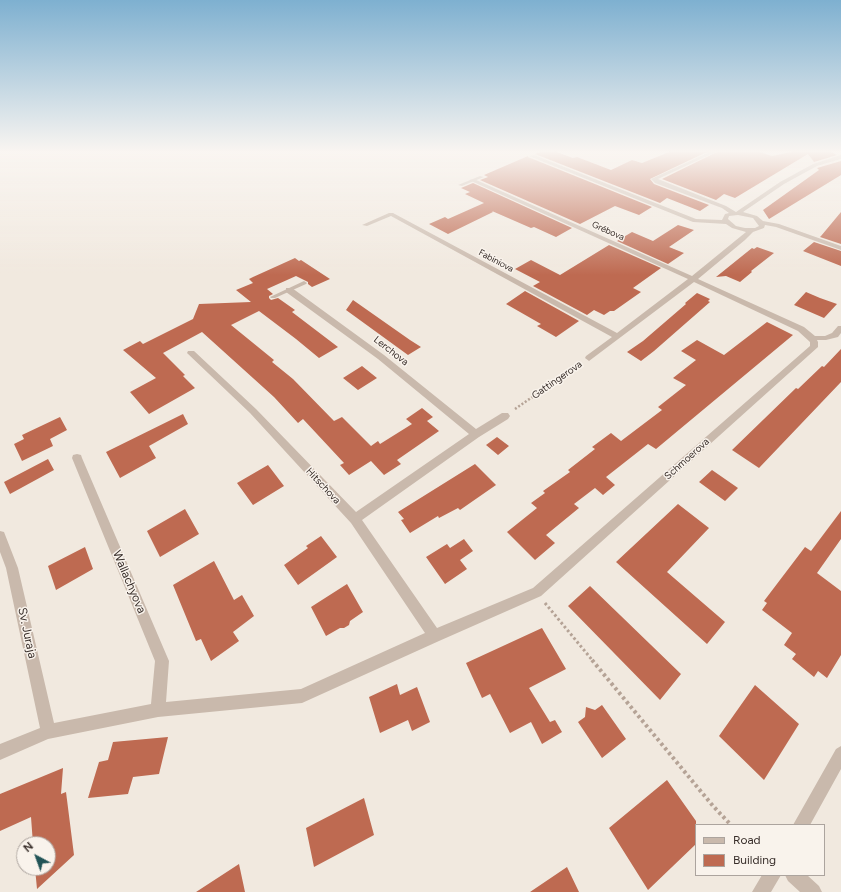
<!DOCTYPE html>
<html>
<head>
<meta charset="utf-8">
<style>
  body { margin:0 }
  #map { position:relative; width:841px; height:892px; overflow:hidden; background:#f1e9df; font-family:Figtree,sans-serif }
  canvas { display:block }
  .legend { position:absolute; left:695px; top:824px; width:130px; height:52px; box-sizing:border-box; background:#f9f3ec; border:1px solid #aca49e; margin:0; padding:5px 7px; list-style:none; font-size:12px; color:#382e2a }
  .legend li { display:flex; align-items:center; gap:8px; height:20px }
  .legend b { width:20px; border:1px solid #aca49e }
  .north { position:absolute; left:16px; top:836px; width:40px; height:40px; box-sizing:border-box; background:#f9f3ec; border:1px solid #aca49e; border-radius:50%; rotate:319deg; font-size:11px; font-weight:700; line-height:16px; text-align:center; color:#382e2a }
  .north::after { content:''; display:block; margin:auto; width:14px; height:18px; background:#225457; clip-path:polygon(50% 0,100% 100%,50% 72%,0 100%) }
</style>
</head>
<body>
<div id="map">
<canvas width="841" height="892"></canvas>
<ul class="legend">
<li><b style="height:5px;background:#c9b9ac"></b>Road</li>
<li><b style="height:11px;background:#be6a51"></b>Building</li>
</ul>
<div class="north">N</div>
</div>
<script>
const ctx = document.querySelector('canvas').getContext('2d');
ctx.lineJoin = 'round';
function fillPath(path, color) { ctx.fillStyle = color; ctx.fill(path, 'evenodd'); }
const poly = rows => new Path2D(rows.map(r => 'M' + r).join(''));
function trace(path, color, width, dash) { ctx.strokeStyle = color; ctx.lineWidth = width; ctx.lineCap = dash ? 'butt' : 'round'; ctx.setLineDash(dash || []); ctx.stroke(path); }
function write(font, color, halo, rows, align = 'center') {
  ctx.font = font + ' Figtree,sans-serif'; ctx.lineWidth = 3; ctx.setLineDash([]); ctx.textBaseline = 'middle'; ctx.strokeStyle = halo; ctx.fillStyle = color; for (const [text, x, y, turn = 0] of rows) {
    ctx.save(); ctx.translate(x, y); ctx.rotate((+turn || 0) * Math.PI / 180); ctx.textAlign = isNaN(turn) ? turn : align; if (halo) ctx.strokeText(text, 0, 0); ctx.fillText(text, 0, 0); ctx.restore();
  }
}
const building = poly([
  [545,150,551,150,573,158,577,157,611,170,632,160,642,163,674,150,711,150,650,179,654,184,709,205,700,211,667,198,660,203,535,154],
  [721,150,753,150,772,156,802,150,827,150,837,155,814,162,808,154,735,198,724,194,716,200,662,179],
  [528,156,528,157,652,207,639,215,615,206,580,224,480,180,488,177,484,175],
  [841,161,841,175,769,219,763,210,819,170,817,168],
  [473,183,572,228,556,237,534,227,531,228,492,211,493,212,448,234,429,224,445,217,448,219,484,203,465,194,470,192,461,188],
  [841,212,841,244,820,237,821,236],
  [678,225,694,230,669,247,684,253,668,264,617,241,632,232,653,241],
  [814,242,841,251,841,266,803,251],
  [609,245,661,268,633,288,641,292,614,311,610,311,604,315,594,310,587,315,533,286,540,282,515,269,531,260,560,275],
  [757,247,774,253,751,271,752,272,740,282,726,276,716,277,752,248,754,249],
  [295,258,299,261,301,260,330,279,312,287,308,284,308,282,296,276,267,289,273,294,269,296,269,298,271,300,278,298,295,310,292,312,338,347,319,358,296,339,259,311,231,325,274,360,272,362,293,379,334,421,342,417,371,446,378,441,380,444,412,424,406,419,422,408,433,417,427,421,439,431,397,460,401,464,384,475,371,461,349,475,340,465,344,463,303,419,298,423,274,397,202,332,163,353,185,375,183,376,195,388,149,414,130,392,156,378,123,350,140,341,143,344,193,319,199,304,251,302,236,290,253,283,249,279,253,277],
  [525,291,579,321,556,337,537,326,541,324,506,304],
  [806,292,820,298,837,304,824,318,794,305],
  [697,293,710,299,708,301,710,302,654,351,641,361,627,352,643,341,686,304,685,303],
  [353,300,410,340,421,347,408,355,346,310],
  [767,322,793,335,656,449,648,444,606,477,615,485,603,495,595,488,574,504,579,508,546,535,555,543,535,560,507,532,537,508,531,503,545,493,543,491,570,472,568,470,595,449,592,447,611,433,621,441,662,410,658,407,686,385,673,378,696,360,681,351,697,340,724,355],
  [841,349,841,382,759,468,732,450,796,388,798,389,822,366,824,367],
  [362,366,377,378,358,390,343,378],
  [183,414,188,424,149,446,156,458,120,478,106,452],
  [60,417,67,430,50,439,53,446,22,461,14,444,24,439,22,435],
  [497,437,509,446,498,455,486,445],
  [48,459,54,470,10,494,4,482],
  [475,464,496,485,460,510,458,508,439,518,438,516,410,533,401,520,404,519,398,512],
  [268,465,284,486,253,505,237,483],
  [712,470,738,488,725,501,699,482],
  [678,504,709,528,667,572,725,622,707,644,616,562],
  [185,509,199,534,160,557,147,531],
  [841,511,841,539,817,573,841,591,841,655,827,678,818,671,814,677,792,659,796,654,784,645,792,633,762,610,767,603,764,601,805,547,811,551],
  [321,536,337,557,298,585,284,565,308,548,306,546],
  [464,539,473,551,460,560,467,569,445,584,426,557,447,544,450,548],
  [85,547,93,569,56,590,48,566],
  [214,561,234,600,242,595,254,616,233,632,239,641,211,661,201,639,196,641,173,585],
  [347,584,363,612,350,621,349,625,344,628,340,628,326,636,311,607],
  [590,586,681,674,660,700,568,606],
  [542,628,566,669,529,688,550,722,555,720,562,732,542,744,531,722,510,733,490,694,482,698,466,663],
  [397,684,400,695,417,687,430,722,412,731,408,720,380,733,369,697],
  [755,685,799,724,764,780,719,736],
  [602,705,626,739,602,758,578,722,585,717,586,707,595,710],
  [168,737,159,774,133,777,128,794,88,798,99,762,108,760,113,742],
  [63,768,61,794,66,792,74,855,37,889,35,868,48,868,48,844,33,844,31,817,0,831,0,794],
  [667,780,696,821,696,844,648,890,609,828],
  [364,798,374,835,314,867,306,828],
  [239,864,245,892,196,892],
  [567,867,579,892,530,892]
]);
const pathFar2 = poly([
  [515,409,580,364]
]);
const pathFar1 = poly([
  [545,603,593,661]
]);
const path = poly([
  [592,660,713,806,731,825]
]);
const service = poly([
  [480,176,484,177,462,186,458,185,480,176],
  [304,281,307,283,306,284,275,298,271,298,270,297,304,281],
  [838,326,841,326,841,333,838,337,826,340,812,340,808,338,812,336,825,336,832,333,838,326]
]);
const minor = poly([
  [714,150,720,150,658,179,726,206,736,212,780,182,813,164,841,155,841,159,817,166,784,184,743,212,757,216,763,221,779,224,841,246,841,250,776,227,765,225,764,228,753,232,745,240,698,279,804,327,815,336,818,342,818,347,541,596,439,641,302,703,158,717,48,739,0,760,0,744,40,728,6,568,0,552,0,531,4,532,18,568,54,723,151,704,155,661,72,458,73,455,77,454,81,455,82,458,169,661,166,702,301,689,425,633,351,523,250,413,187,353,188,351,194,351,256,409,356,512,469,434,378,359,286,292,286,288,292,288,384,355,476,429,502,413,508,413,510,416,508,419,479,437,362,520,437,628,533,588,810,346,810,342,798,331,694,282,589,361,585,358,586,356,612,337,391,216,367,226,362,225,389,213,393,213,617,333,688,279,469,180,474,179,692,276,746,232,732,228,726,224,693,222,529,156,534,155,696,219,722,220,725,214,729,213,722,208,655,183,651,179,714,150],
  [738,215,753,218,759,226,755,228,745,228,736,226,728,219,729,216,738,215],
  [841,746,841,769,810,825,793,825,836,749,841,746],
  [762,875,781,875,771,892,752,892,762,875],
  [785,875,807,875,819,886,822,892,800,892,788,881,785,875]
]);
const farStreetnames = [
  ["Grébova",608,231,24],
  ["Fabiniova",496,261,28]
];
const streetNames = [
  ["Lerchova",391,351,38],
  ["Gattingerova",557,380,-35],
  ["Schmoerova",687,459,-42],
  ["Hitschova",323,486,47]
];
const nearStreetnames = [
  ["Wallachyova",129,582,67],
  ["Sv. Juraja",27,633,78]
];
fillPath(building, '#be6a51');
trace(pathFar2, '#b5a396', 2.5, [2, 2]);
trace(pathFar1, '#b5a396', 3, [2.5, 2.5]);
trace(path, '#b5a396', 4, [3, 3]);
fillPath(service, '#c9b9ac');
fillPath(minor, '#c9b9ac');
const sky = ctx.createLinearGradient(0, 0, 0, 275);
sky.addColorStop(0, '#7eb0d0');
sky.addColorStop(0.55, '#f9f5f1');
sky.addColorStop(1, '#f9f5f100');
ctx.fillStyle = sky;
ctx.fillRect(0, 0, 841, 275);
write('9px', '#382e2a', '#f9f3ec', farStreetnames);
write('10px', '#382e2a', '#f9f3ec', streetNames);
write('12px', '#382e2a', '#f9f3ec', nearStreetnames);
</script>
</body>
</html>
